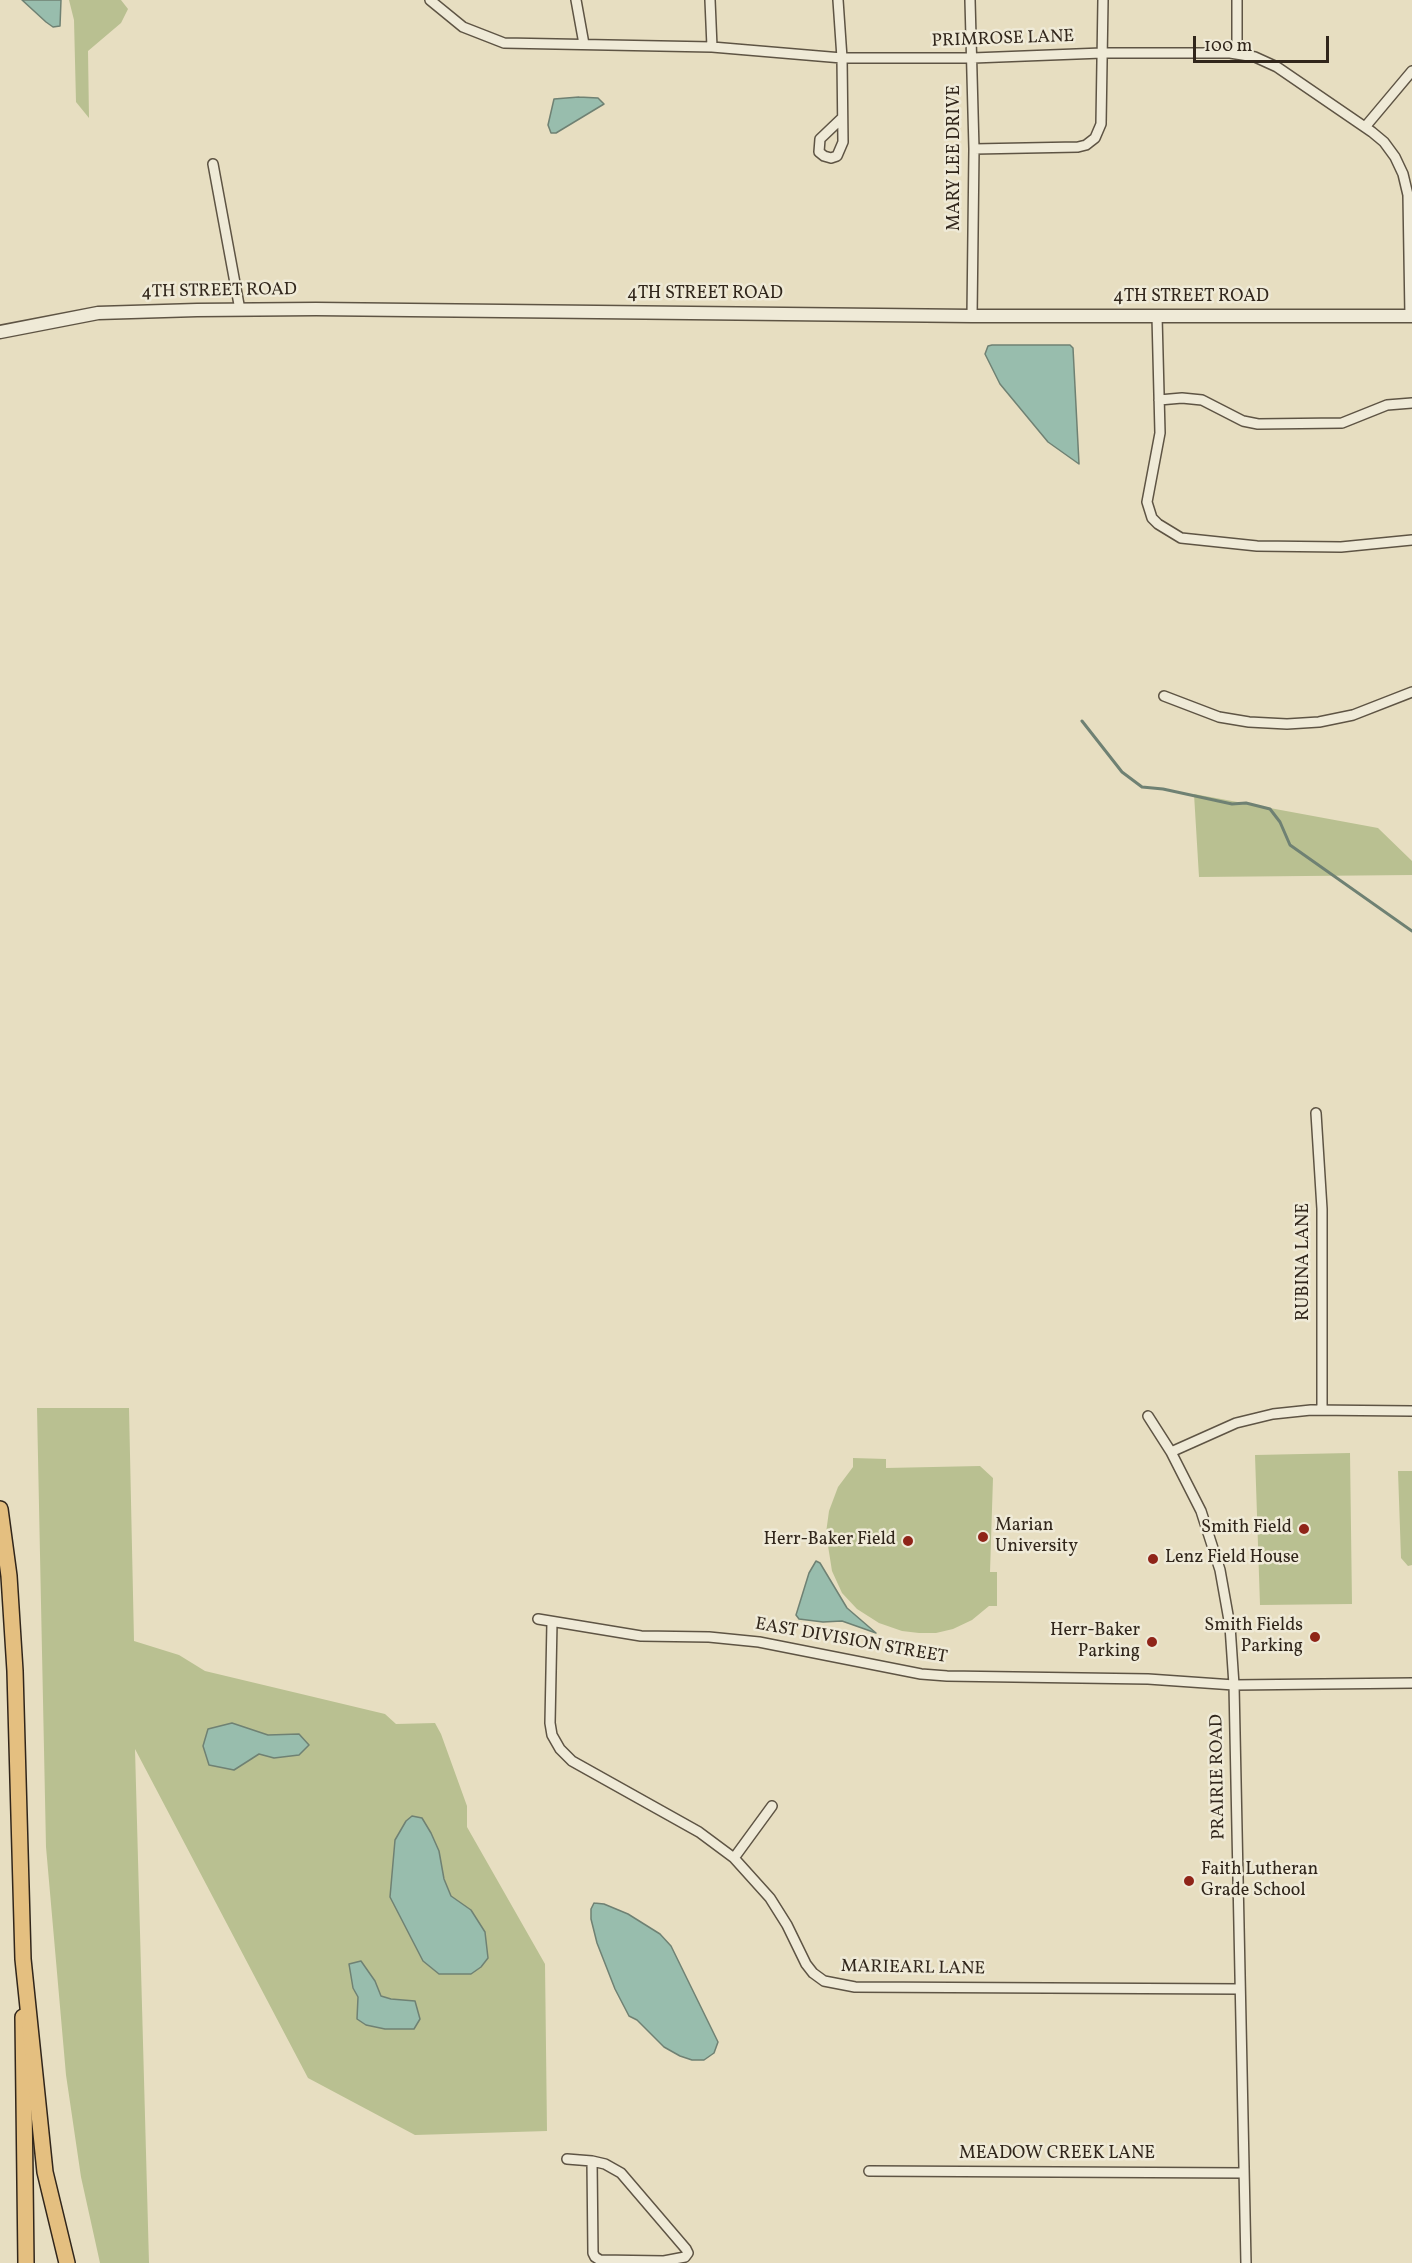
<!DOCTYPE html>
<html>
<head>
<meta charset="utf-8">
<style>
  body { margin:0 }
  #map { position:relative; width:1412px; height:2263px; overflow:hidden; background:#e7dec1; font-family:Vollkorn,serif }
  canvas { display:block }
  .scale { position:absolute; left:1193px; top:36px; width:136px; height:27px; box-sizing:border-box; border:3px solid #31261b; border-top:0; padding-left:8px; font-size:18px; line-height:21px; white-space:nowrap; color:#31261b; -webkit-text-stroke:4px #efead7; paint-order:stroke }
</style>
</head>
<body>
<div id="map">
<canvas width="1412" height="2263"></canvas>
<div class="scale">100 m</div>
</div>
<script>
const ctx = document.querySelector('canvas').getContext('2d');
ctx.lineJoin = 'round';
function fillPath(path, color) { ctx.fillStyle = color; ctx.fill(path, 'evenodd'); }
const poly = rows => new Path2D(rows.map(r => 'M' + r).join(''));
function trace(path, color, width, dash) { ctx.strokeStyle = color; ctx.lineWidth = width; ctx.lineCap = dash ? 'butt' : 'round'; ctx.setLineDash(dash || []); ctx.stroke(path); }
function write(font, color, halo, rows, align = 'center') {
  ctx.font = font + ' Vollkorn,serif'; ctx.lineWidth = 5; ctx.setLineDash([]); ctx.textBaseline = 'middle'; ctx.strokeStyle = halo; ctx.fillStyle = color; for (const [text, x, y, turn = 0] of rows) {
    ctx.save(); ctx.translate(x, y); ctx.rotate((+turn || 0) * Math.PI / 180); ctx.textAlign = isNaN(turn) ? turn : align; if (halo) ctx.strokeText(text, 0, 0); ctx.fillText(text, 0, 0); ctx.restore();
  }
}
const green = poly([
  [69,0,121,0,128,9,121,23,88,51,89,118,76,102,74,20],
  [1194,794,1378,828,1412,861,1412,875,1199,877],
  [37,1408,129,1408,134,1641,179,1655,205,1671,385,1714,396,1724,435,1723,441,1734,467,1806,467,1827,545,1964,547,2131,415,2135,308,2078,135,1749,149,2263,100,2263,81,2177,66,2075,46,1847],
  [1350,1453,1352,1604,1260,1605,1255,1455],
  [853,1458,886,1459,886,1468,980,1466,993,1478,990,1572,997,1572,997,1606,989,1606,972,1620,953,1629,936,1633,919,1633,902,1631,879,1623,857,1609,842,1593,832,1571,826,1533,829,1511,838,1487,853,1467],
  [1398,1471,1412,1471,1412,1565,1408,1566,1401,1558]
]);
const water = poly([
  [22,0,61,0,60,26,53,27,46,22,22,0],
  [579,97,598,98,604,104,556,133,551,133,548,125,554,99,579,97],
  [992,345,1070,345,1073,348,1079,464,1048,442,1000,384,985,354,988,346,992,345],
  [816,1561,820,1563,847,1608,876,1633,842,1621,823,1622,799,1619,796,1615,809,1573,816,1561],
  [232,1723,268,1735,299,1734,309,1745,299,1755,274,1758,259,1754,234,1770,209,1765,203,1746,208,1729,232,1723],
  [412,1816,422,1818,431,1833,439,1851,444,1879,451,1896,471,1910,485,1932,488,1958,481,1967,471,1974,439,1974,423,1961,390,1897,395,1840,406,1821,412,1816],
  [594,1903,604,1904,628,1914,660,1934,671,1946,718,2042,714,2053,704,2060,692,2060,680,2056,664,2047,637,2020,629,2016,615,1989,597,1943,591,1919,591,1909,594,1903],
  [361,1961,375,1981,381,1996,391,1999,415,2001,420,2019,414,2029,385,2029,366,2025,357,2019,358,1997,353,1988,349,1964,361,1961]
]);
const stream = poly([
  [1082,721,1122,772,1142,787,1163,789,1232,804,1246,803,1270,809,1280,822,1290,845,1412,931]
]);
const minor = poly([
  [430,0,463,27,504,43,712,47,842,58,973,58,1102,53,1230,53,1255,57,1277,67,1372,132,1384,142,1395,157,1403,174,1408,195,1410,316],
  [576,0,584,44],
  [710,0,712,47],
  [838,0,842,58,843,142,837,156,831,158,824,156,819,152,820,139,842,118],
  [970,0,974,149,972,316],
  [1237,0,1237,53],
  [1365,127,1412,71],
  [974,149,1078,147,1086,145,1095,138,1101,124,1103,0],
  [213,164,240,310],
  [1157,316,1160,433,1147,502,1152,518,1158,524,1181,538,1257,546,1341,547,1412,540],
  [1159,400,1182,398,1202,400,1243,421,1258,424,1342,423,1387,405,1412,403],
  [1164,696,1219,717,1249,722,1287,724,1319,722,1353,715,1412,692],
  [1316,1113,1322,1209,1322,1410],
  [1148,1416,1171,1452,1201,1511,1220,1570,1230,1626,1234,1685,1246,2263],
  [1171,1452,1236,1423,1273,1414,1311,1410,1412,1411],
  [538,1619,641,1636,709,1637,759,1642,921,1674,947,1676,1148,1679,1234,1685,1412,1683],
  [552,1622,550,1723,552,1735,560,1749,572,1761,699,1832,734,1858,770,1898,787,1925,806,1964,813,1973,824,1981,855,1987,1240,1989],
  [734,1858,772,1806],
  [567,2159,592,2161,605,2164,621,2173,686,2249,688,2253,685,2257,664,2261,600,2260,595,2257,593,2253,592,2161],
  [869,2171,1244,2173]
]);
const tertiary = poly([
  [0,332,98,313,197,310,316,309,972,316,1412,316]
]);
const primary = poly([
  [23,2017,26,2263]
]);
const trunk = poly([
  [0,1509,9,1576,15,1671,23,1959,45,2172,67,2263]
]);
const markers = [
  [1304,1529,6,"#8f2418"],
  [983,1537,6,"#8f2418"],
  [908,1541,6,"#8f2418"],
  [1153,1559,6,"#8f2418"],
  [1315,1637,6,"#8f2418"],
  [1152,1642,6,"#8f2418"],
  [1189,1881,6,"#8f2418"]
];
const streetNames = [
  ["PRIMROSE LANE",1003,40,-2],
  ["MARY LEE DRIVE",956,158,-90],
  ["4TH STREET ROAD",219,292,-1],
  ["4TH STREET ROAD",705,295],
  ["4TH STREET ROAD",1191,298],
  ["RUBINA LANE",1305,1262,-90],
  ["EAST DIVISION STREET",851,1642,10],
  ["PRAIRIE ROAD",1219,1777,-91],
  ["MARIEARL LANE",913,1969,1],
  ["MEADOW CREEK LANE",1057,2155]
];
const poiNames = [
  ["Marian",995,1527,"left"],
  ["University",995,1548,"left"],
  ["Smith Field",1292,1529],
  ["Herr-Baker Field",896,1541],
  ["Lenz Field House",1165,1559,"left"],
  ["Smith Fields",1303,1627],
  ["Parking",1303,1648],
  ["Herr-Baker",1140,1632],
  ["Parking",1140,1653],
  ["Faith Lutheran",1201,1871,"left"],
  ["Grade School",1201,1892,"left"]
];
fillPath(green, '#b9c091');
fillPath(water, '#98bdad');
trace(water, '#6f8173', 1.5);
trace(stream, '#6f8173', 3);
trace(minor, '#5e5444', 12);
trace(tertiary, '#5e5444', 15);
trace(primary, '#31261b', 18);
trace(trunk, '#31261b', 18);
trace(minor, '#efead7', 9);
trace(tertiary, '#efead7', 12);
trace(primary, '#e4bf80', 15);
trace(trunk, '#e4bf80', 15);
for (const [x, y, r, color] of markers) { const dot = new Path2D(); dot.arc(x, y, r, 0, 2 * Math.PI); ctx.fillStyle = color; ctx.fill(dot); trace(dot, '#efead7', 2); }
write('18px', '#31261b', '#efead7', streetNames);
write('18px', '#31261b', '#efead7', poiNames, 'right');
</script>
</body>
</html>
